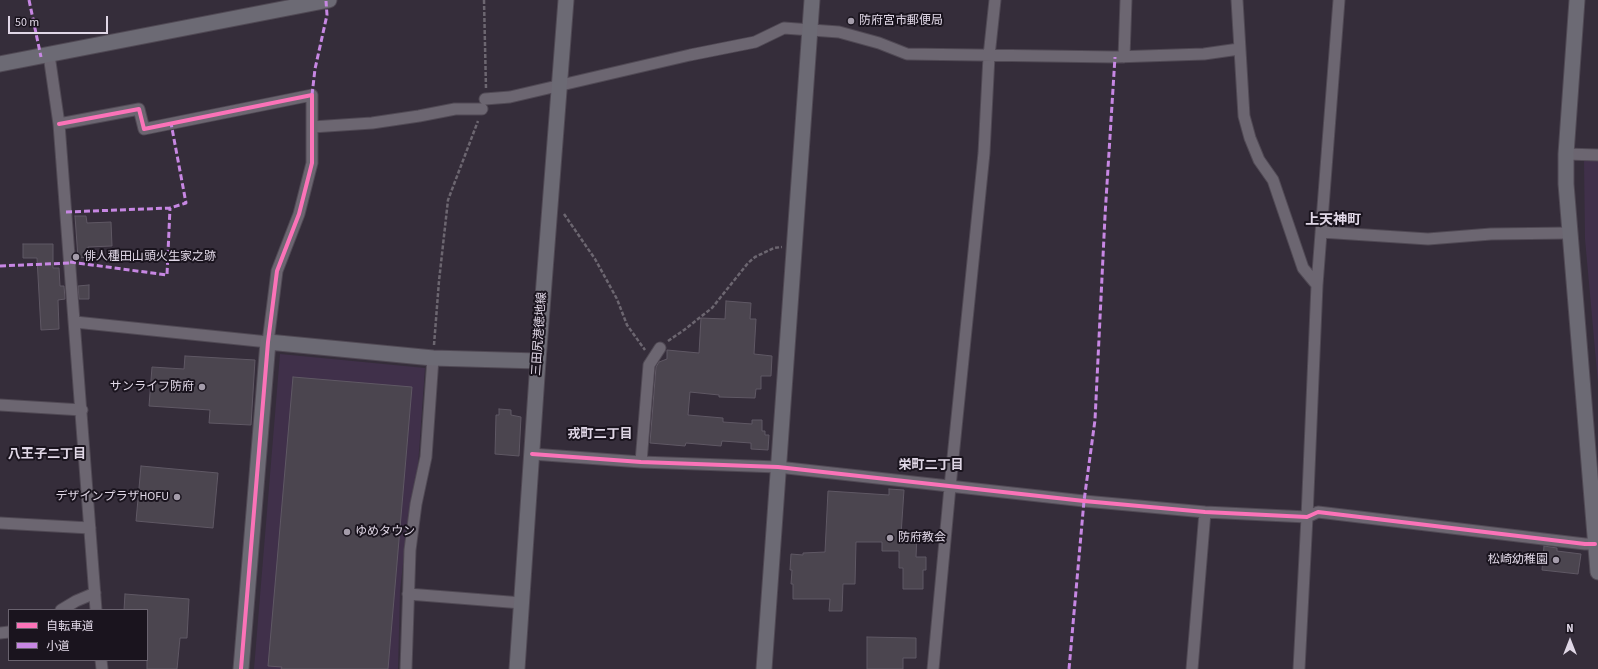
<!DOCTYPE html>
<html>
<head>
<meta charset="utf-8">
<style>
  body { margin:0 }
  #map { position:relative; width:1598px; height:669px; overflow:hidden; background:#352d3a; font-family:"Source Sans 3","Noto Sans JP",sans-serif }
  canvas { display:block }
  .legend { position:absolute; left:8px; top:609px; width:140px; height:52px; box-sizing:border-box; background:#1a141e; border:1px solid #69626e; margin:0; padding:5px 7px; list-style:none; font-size:12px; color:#e0d7e6 }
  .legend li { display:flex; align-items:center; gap:8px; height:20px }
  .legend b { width:20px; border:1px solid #69626e }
  .north { position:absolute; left:1550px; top:621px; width:40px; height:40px; -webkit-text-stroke:3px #1a141e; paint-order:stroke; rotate:0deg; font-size:11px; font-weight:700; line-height:16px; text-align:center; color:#e0d7e6 }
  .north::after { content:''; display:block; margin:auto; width:14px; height:18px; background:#e0d7e6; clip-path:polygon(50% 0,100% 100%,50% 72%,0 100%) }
  .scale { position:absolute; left:8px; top:16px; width:100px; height:18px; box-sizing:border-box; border:2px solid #e0d7e6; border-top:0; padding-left:5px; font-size:12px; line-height:14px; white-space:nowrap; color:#e0d7e6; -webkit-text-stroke:3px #1a141e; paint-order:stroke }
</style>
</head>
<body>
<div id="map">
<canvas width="1598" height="669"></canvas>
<ul class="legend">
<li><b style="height:5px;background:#fb73b8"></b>自転車道</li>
<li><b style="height:5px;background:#c787e3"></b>小道</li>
</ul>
<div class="north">N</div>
<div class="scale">50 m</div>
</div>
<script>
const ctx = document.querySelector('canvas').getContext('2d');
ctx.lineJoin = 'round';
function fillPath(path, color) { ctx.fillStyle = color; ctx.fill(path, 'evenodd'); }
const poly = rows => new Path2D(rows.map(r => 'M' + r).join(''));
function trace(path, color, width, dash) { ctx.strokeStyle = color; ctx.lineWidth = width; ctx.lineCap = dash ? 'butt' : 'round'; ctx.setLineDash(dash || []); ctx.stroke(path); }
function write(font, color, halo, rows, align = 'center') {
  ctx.font = font + ' "Source Sans 3","Noto Sans JP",sans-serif'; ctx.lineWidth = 4; ctx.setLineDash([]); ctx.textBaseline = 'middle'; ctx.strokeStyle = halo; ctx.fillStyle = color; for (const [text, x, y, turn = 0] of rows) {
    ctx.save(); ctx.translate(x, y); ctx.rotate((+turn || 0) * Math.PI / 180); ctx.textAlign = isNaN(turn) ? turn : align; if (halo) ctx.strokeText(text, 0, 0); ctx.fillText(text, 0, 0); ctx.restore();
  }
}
const built = poly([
  [1584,158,1598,158,1598,383,1585,239],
  [280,354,425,368,418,465,407,530,400,590,398,669,254,669]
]);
const building = poly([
  [75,216,86,216,87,223,111,222,112,246,88,247,89,257,78,258,75,216],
  [23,244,53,244,53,268,59,268,60,286,64,286,65,299,58,300,59,329,41,330,37,258,23,258,23,244],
  [89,285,89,299,79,299,78,286,89,285],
  [726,301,751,303,750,319,756,319,754,354,772,356,771,376,761,376,761,389,756,389,755,398,719,397,719,395,690,392,688,415,723,418,723,422,752,424,752,420,762,420,762,431,765,431,765,435,769,435,768,450,751,449,751,443,722,441,721,446,686,443,685,446,650,443,656,367,659,362,667,359,667,350,699,353,701,318,725,319,726,301],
  [185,356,255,360,251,425,209,423,210,410,149,406,152,367,184,369,185,356],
  [293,377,412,387,388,669,281,669,282,667,268,666,293,377],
  [499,409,511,410,511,415,521,417,519,456,495,454,496,415,499,415,499,409],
  [141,466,218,473,213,528,136,521,141,466],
  [889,489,904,490,901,535,917,535,916,557,926,557,926,570,923,570,923,589,903,589,903,568,899,568,899,551,882,551,882,542,856,542,855,584,843,584,842,611,829,611,830,599,793,599,793,584,791,584,792,570,790,570,791,554,803,555,803,553,825,552,828,491,889,495,889,489],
  [1544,546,1557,548,1557,551,1581,554,1578,574,1542,570,1544,546],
  [125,594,189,599,187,638,180,638,177,669,147,669,147,610,124,610,125,594],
  [867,637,916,638,916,658,903,658,903,669,867,669,867,637]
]);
const path = poly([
  [484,0,486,89],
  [564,214,595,259,617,299,627,325,645,350],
  [668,341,684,330,712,308,748,263,755,257,774,248,782,247],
  [434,345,439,281,448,200,478,121]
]);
const street = poly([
  [1237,0,1244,116,1250,138,1259,160,1273,180,1303,268,1317,285],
  [49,55,59,124,96,610],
  [1124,57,1126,0],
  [485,99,510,97,690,55,755,42,784,28,839,32,879,43,907,54,1115,57,1204,54,1239,49],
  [59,124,139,109,144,129,312,95,312,163,299,214,277,271,268,342,75,322],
  [312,127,372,123,419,116,455,109,482,109],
  [1566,154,1598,155],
  [1321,232,1428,239,1491,234,1569,233],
  [0,405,82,410],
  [532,454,641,462,778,467,1084,501,1205,512,1307,517,1318,512,1585,544,1595,544],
  [641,462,649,365,660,348],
  [0,523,90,528],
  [408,594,522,603],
  [61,610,76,601,95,593],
  [0,633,9,632],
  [101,660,102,669],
  [406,669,410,550,416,504,426,457,433,358],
  [933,669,950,487,984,153,989,56,995,0],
  [1192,669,1205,512],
  [1299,669,1307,517,1317,285,1339,0]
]);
const secondary = poly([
  [1577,0,1566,154,1566,184,1598,572],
  [0,64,329,0],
  [241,669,268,342,433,358,538,361],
  [517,669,538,361,566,0],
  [764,669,812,0]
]);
const quiet = poly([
  [29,0,41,57],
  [312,95,315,69,327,15,326,1],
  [66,212,170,208,186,203,171,123],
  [70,262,167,275,170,208],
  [0,266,70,263],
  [1069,669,1084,501,1095,420,1105,216,1115,57]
]);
const cycleway = poly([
  [59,124,139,109,144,129,312,95,312,163,299,214,277,271,268,342,241,669],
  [532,454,641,462,778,467,1084,501,1205,512,1307,517,1318,512,1585,544,1595,544]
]);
const markers = [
  [851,21,4,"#a49caa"],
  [76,257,4,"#a49caa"],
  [202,387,4,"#a49caa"],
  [177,497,4,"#a49caa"],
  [347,532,4,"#a49caa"],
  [890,538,4,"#a49caa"],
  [1556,560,4,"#a49caa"]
];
const poiNames = [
  ["防府宮市郵便局",859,21],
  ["俳人種田山頭火生家之跡",84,257],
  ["サンライフ防府",194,387,"right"],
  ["デザインプラザHOFU",169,497,"right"],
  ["ゆめタウン",355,532],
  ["防府教会",898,538],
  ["松崎幼稚園",1548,560,"right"]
];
const streetNames = [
  ["三田尻港徳地線",540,334,-86]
];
const neighbourhoodNames = [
  ["戎町二丁目",600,435],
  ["八王子二丁目",47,455],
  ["栄町二丁目",931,466]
];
const quarterNames = [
  ["上天神町",1333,221]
];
fillPath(built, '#40304a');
fillPath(building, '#4b454f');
trace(building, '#5f5864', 1);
trace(street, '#504954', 13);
trace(secondary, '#504954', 17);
trace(path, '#6c6670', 2.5, [4, 2]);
trace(street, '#6c6671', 11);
trace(secondary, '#6c6a74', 15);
trace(quiet, '#c787e3', 3, [6, 3]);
trace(cycleway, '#fb73b8', 4);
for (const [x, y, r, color] of markers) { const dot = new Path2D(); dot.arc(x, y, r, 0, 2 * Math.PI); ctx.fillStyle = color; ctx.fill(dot); trace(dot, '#1a141e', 1.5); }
write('12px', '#e0d7e6', '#1a141e', poiNames, 'left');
write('12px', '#e0d7e6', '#1a141e', streetNames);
write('bold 13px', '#e0d7e6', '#1a141e', neighbourhoodNames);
write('bold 14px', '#e0d7e6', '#1a141e', quarterNames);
</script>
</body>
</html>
